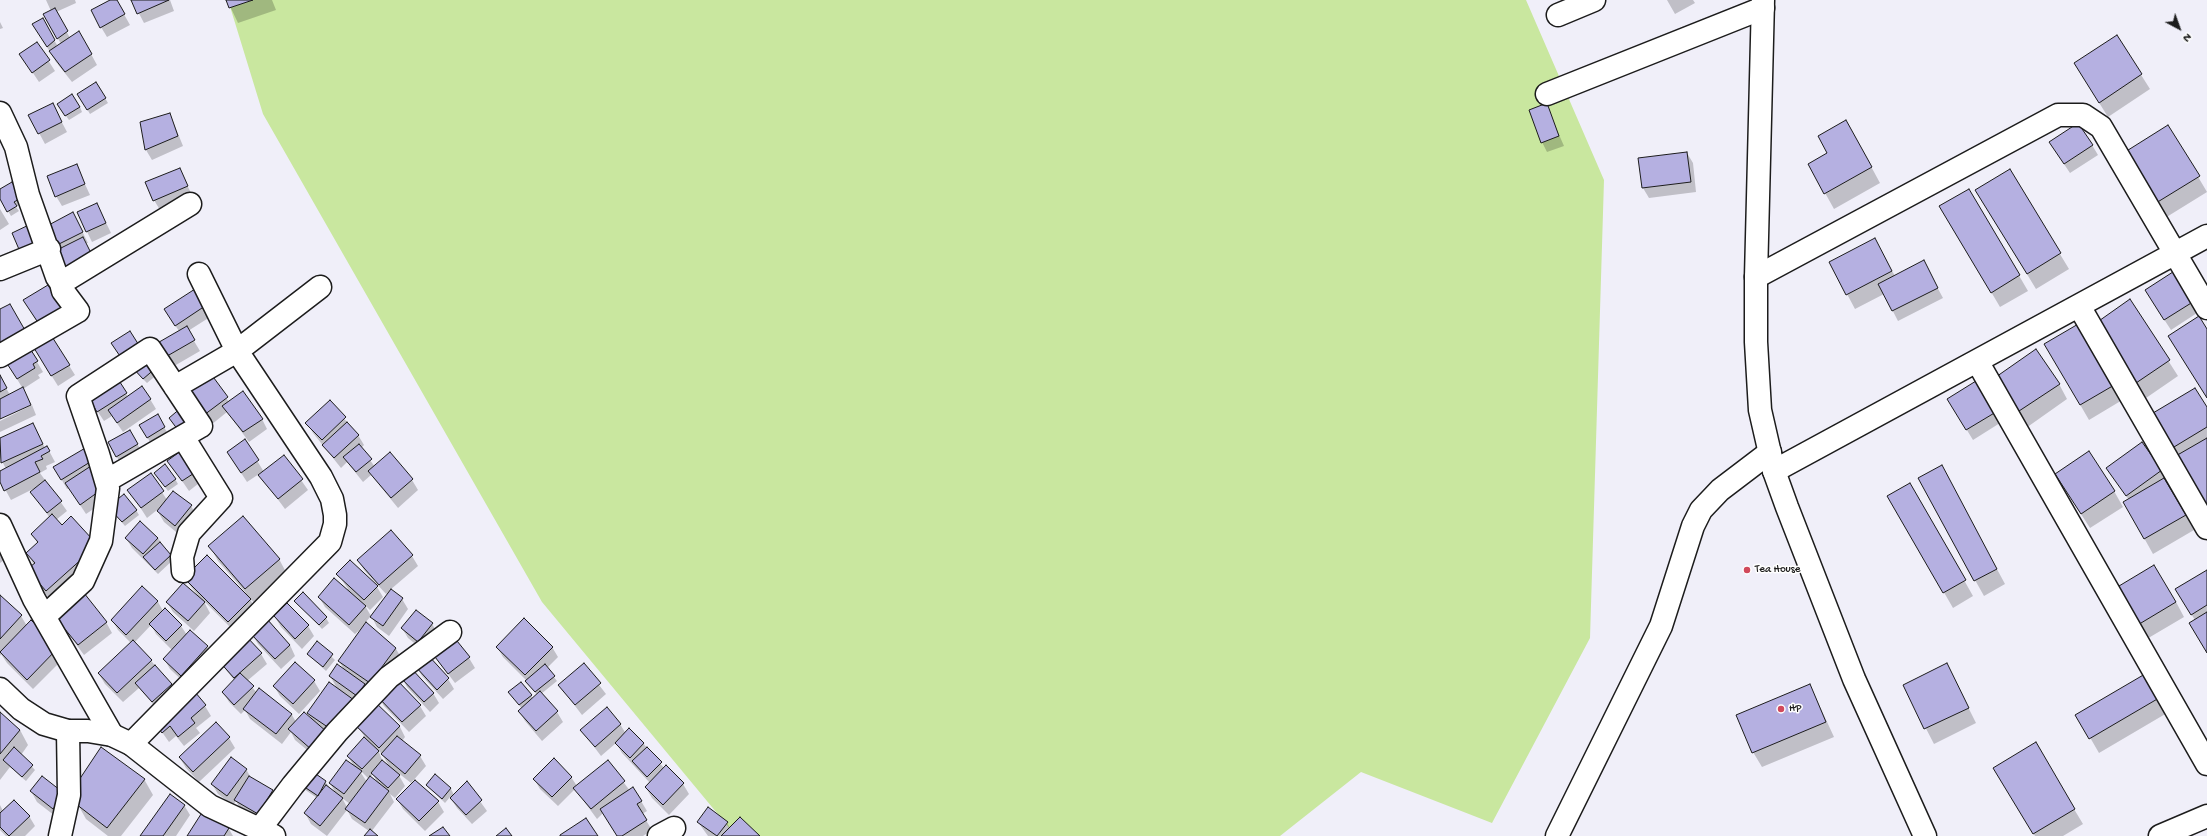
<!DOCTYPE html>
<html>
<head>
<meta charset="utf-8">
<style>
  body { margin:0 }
  #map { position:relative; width:2207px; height:836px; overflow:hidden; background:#f0eff9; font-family:"Gochi Hand",sans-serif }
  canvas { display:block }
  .north { position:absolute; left:2159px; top:8px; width:40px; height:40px; -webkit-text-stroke:3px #fff; paint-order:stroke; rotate:139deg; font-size:11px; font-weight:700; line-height:16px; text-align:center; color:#1c1c1c }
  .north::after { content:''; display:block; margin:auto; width:14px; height:18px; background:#1c1c1c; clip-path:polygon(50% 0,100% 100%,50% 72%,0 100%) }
</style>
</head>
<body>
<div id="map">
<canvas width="2207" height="836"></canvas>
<div class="north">N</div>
</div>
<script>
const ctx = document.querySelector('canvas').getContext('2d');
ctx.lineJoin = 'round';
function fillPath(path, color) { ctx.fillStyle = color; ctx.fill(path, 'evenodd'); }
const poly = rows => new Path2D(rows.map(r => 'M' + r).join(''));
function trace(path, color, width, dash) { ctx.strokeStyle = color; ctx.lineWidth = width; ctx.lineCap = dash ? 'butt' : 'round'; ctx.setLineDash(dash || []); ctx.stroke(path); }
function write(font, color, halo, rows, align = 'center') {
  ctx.font = font + ' "Gochi Hand",sans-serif'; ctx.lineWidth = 3; ctx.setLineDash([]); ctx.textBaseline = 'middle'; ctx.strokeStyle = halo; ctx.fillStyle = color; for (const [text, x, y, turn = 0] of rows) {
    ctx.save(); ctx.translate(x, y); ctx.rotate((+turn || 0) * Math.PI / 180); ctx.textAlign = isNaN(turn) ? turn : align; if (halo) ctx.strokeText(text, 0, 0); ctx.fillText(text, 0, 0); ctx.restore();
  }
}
const green = poly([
  [228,0,1526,0,1604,180,1590,638,1492,823,1361,772,1280,836,736,836,542,602,263,114]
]);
const shadow = poly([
  [46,0,75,0,76,3,56,12,70,38,79,32,97,65,72,82,56,62,36,29,42,19,57,45,54,48,61,44,45,14,51,11],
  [112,0,116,0,130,25,107,37,101,27],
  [132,0,170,0,174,11,144,23],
  [227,0,272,0,276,10,238,23],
  [1667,0,1693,0,1695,3,1675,14],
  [0,22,3,28,0,29],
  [2117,37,2150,89,2108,117,2075,64],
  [37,43,55,71,39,82,27,64],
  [105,98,108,103,90,114,81,99],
  [1546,105,1564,146,1547,152,1542,142],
  [80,107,82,112,69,120,61,109],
  [170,114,183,146,152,160,146,150,141,122],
  [58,115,67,132,45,144,30,116],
  [2168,126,2207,192,2165,218,2135,167],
  [1855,137,1880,183,1834,209,1809,164],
  [2092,145,2098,155,2070,173,2056,152],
  [1687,153,1693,163,1696,192,1649,198,1643,188,1639,159],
  [76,165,90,195,62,206,56,196],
  [179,169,193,197,160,210,154,200],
  [2009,170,2069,269,2036,289,1985,205],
  [12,183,23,203,16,207,19,211,11,216,0,197,0,190],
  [1969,190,2028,291,2000,307,1941,207],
  [97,204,111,233,92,242,78,213],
  [0,209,9,224,0,230],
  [78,223,88,243,86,243,98,267,56,251,56,246],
  [1883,255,1895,276,1929,272,1943,298,1898,321,1884,294,1855,309,1847,294],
  [2176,272,2200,311,2171,330,2152,301],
  [194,291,210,317,188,331,200,351,169,369,155,346,179,331,171,319],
  [2130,301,2178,376,2146,398,2106,338],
  [0,311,27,345,43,372,38,375,40,378,23,389,11,369],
  [30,311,48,332,75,375,58,386,38,354,46,335],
  [2080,324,2124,399,2089,420,2045,344],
  [141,350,159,373,147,383,136,372],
  [207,372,229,402,262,419,267,429,249,442,227,412,211,425,191,399],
  [0,377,10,395,23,389,31,404,0,418],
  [116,378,128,397,150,399,156,409,123,432,112,416,104,421,94,406],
  [1976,382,2000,423,1973,440,1954,409],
  [2059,384,2067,399,2026,428,2003,394],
  [330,402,358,435,364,445,361,448,375,467,390,454,412,480,418,490,398,508,371,475,363,482,347,462,341,468,313,433,307,423],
  [32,405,36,415,0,432,0,421],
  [2207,409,2207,512,2158,432],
  [157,416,167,432,150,442,141,426],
  [33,424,45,448,47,447,55,462,46,466,47,469,40,473,67,511,56,520,92,572,56,605,37,585,34,565,27,553,38,544,32,534,50,518,31,492,37,487,11,500,0,480,0,472,6,469,0,457,0,439],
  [130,431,143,454,122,466,109,443],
  [245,441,264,472,284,456,308,490,285,509,259,474,247,482,234,462],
  [87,448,110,498,86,514,69,488,67,489,55,468],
  [185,450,203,480,189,491,169,462],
  [2107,468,2161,471,2194,530,2153,554,2124,502,2129,500],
  [151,475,167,500,191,506,197,516,181,536,164,522,157,510,147,518,129,490],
  [2056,475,2114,491,2123,507,2090,528],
  [158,478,175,479,178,484,168,491],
  [1950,482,2005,584,1984,596,1975,580],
  [1910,485,1973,596,1953,608,1889,497],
  [136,510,139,515,125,526,112,511],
  [140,523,158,538,173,560,158,574,132,548,126,538],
  [0,541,7,558,0,563],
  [210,546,279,559,287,574,255,603,250,599,256,610,234,631,203,600,210,613,194,631,173,612,167,602,199,597,185,579,246,593,218,561],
  [412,556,418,566,390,590,402,599,408,609,389,636,377,627,372,617,390,591,386,594,364,570,358,560],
  [2207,571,2207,652,2195,620,2182,600],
  [338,574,377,587,383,597,370,610,364,604,371,616,365,623,396,649,402,659,376,693,364,684,370,695,363,705,351,697,359,710,318,759,295,740,291,732,282,744,250,719,245,710,241,714,229,702,223,692,234,680,219,661,261,654,267,664,247,681,257,693,259,690,292,715,296,722,312,720,308,713,338,690,330,676,345,671,339,661,364,626,355,634,325,607,319,597,348,589],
  [142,588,158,602,163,611,165,609,181,626,187,635,190,631,207,647,213,657,187,685,170,669,164,659,172,650,156,634,151,625,135,642,171,684,177,694,159,711,139,688,123,702,105,684,99,674,131,643,118,630,112,620],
  [2115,589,2176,602,2184,617,2145,640],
  [0,597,21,616,27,626,64,658,33,689,7,663,1,654,0,656],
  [296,601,326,618,329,623,322,629],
  [287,604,308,626,314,636,302,649,281,627,275,617],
  [56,617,106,622,112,633,84,655],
  [267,621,290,645,295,656,281,669,258,644,252,634],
  [432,624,438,634,424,651,408,638,402,628],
  [317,643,335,660,326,671,308,654],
  [497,647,552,647,558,657,547,668,557,681,541,694,557,712,563,722,542,741,525,721,519,711,522,709,509,692,531,695,533,699,537,695,526,680,503,657],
  [433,654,469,658,475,668,455,683],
  [583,664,606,694,582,715,559,685],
  [1947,665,1976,723,1934,744,1904,686],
  [416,666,448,679,454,689,443,699,422,676],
  [2145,675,2167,713,2099,753,2077,715],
  [402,677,433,693,439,703,430,712,407,687],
  [314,681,320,691,299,714,280,696,274,686],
  [1810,685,1834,737,1762,767,1753,752],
  [378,696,420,706,426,716,409,732,384,706],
  [373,701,400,727,405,737,402,741,420,756,426,766,411,783,397,772,405,786,395,798,390,794,394,802,371,832,376,836,365,836,369,831,352,819,347,810,327,836,311,824,305,813,317,798,304,789,301,784,325,782,336,794,330,783,355,768,348,756,365,737,354,722],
  [378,750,382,754,390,768,383,762],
  [362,772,369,779,367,782,361,773],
  [373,774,378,784,370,777],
  [342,798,350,804,347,807],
  [205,706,211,716,196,728,200,733,184,746,176,736,169,742,157,725],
  [0,713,20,730,28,745,21,755,35,770,26,781,10,767,0,780],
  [620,724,626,734,643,743,664,768,666,767,683,784,689,794,669,815,652,798,646,788,650,783,622,753,616,743,601,756,582,731],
  [229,738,235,748,199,782,186,768,180,758],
  [608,761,630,791,641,801,647,811,642,814,652,830,643,836,618,836,603,813,597,819,575,789,558,806,540,789,534,779,571,777,577,786],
  [246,769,251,778,272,791,278,801,264,824,241,810,236,801,233,805,218,794,212,784],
  [144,779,153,795,121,836,108,836,86,819,77,803],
  [467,783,487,811,472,824,457,808,450,797,445,803,427,785,451,789,454,795],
  [2003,783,2074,809,2083,824,2063,836,2035,836],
  [31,791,64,794,59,819,37,802],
  [397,799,438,802,444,812,425,831,403,809],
  [0,805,3,811,29,816,35,826,25,836,6,836,0,830],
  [184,805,190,815,176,836,141,836],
  [203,813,229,829,233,836,189,836],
  [698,822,727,823,730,828,759,836,708,836]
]);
const building = poly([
  [110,0,117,0,125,14,100,28,91,10,110,0],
  [131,0,169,0,137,14,131,0],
  [226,0,253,0,229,8,226,0],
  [55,8,68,31,57,39,43,14,55,8],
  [43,18,55,40,47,47,32,24,43,18],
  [79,31,92,54,65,72,49,51,79,31],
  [2117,35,2142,74,2099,103,2074,63,2117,35],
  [37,42,50,60,32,73,19,54,37,42],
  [96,82,106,98,87,110,77,94,96,82],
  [72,94,80,107,65,116,57,104,72,94],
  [53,103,62,122,38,134,28,115,53,103],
  [1547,103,1559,136,1541,143,1529,110,1547,103],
  [170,113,178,136,145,150,140,122,170,113],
  [1846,120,1872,167,1824,194,1808,164,1827,153,1818,136,1846,120],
  [2078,123,2093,145,2064,164,2049,142,2078,123],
  [2168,125,2200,176,2156,203,2125,152,2168,125],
  [1687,152,1691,182,1642,188,1638,158,1687,152],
  [77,164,85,184,55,197,47,176,77,164],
  [180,168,188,186,153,201,145,182,180,168],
  [2010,169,2061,253,2027,274,1975,190,2010,169],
  [12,182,21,198,14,202,17,206,7,212,0,199,0,189,12,182],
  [1969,189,2020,275,1991,293,1939,206,1969,189],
  [97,203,106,223,86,232,77,212,97,203],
  [73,212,83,232,55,246,45,227,73,212],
  [33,223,42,245,21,254,12,233,33,223],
  [83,237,93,257,65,271,55,251,83,237],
  [1875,238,1892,271,1846,295,1829,262,1875,238],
  [1924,260,1938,288,1892,311,1878,284,1924,260],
  [2176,270,2196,300,2164,320,2145,290,2176,270],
  [48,285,63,308,39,324,23,300,48,285],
  [195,289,205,306,175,326,164,309,195,289],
  [2130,299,2170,360,2136,383,2096,323,2130,299],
  [10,304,26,332,0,348,0,309,10,304],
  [2199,316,2207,329,2207,398,2168,336,2199,316],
  [2080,323,2116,384,2080,405,2044,344,2080,323],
  [187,326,195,340,162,359,154,345,187,326],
  [130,331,142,350,124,362,111,343,130,331],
  [49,332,70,365,51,376,31,343,49,332],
  [27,344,38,361,33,364,35,368,17,379,4,359,27,344],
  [2036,349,2060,384,2016,413,1993,379,2036,349],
  [146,355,157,367,143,379,132,367,146,355],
  [208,370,228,397,204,415,184,388,208,370],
  [0,375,7,388,0,392,0,375],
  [116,376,127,393,97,412,87,395,116,376],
  [1976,381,1996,412,1966,430,1947,399,1976,381],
  [142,386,151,399,117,423,108,410,142,386],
  [23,387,31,405,0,419,0,399,23,387],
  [2195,388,2207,407,2207,427,2169,450,2148,416,2195,388],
  [243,391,263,419,243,432,222,406,243,391],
  [330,400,346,417,322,440,305,423,330,400],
  [182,407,192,419,178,430,169,418,182,407],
  [158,414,165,427,147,438,139,425,158,414],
  [347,422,359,435,334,458,322,445,347,422],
  [33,423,43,444,1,463,0,438,33,423],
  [130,430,138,444,116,457,108,442,130,430],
  [2207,438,2207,509,2174,457,2207,438],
  [245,439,259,460,241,473,227,452,245,439],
  [2142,442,2162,470,2126,496,2106,468,2142,442],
  [359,444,372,459,356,472,343,457,359,444],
  [47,446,50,451,41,456,43,459,35,462,40,472,4,491,0,482,0,471,47,446],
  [87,447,95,459,61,480,53,467,87,447],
  [185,448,199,470,182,481,167,461,185,448],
  [2089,451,2115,491,2081,514,2055,474,2089,451],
  [390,452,413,479,391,498,368,471,390,452],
  [284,455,303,479,278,499,258,475,284,455],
  [165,464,176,479,165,487,154,473,165,464],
  [1942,465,1997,569,1974,581,1918,478,1942,465],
  [91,466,105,487,80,505,65,483,91,466],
  [151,473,164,491,141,508,127,490,151,473],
  [2164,478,2186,515,2144,539,2123,502,2164,478],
  [45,480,62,501,47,513,30,492,45,480],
  [1910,483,1966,580,1943,593,1887,496,1910,483],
  [173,491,192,505,175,526,157,511,173,491],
  [124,494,137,510,122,522,108,507,124,494],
  [52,514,62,525,71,516,93,540,84,557,46,591,27,569,35,563,26,553,38,542,31,534,52,514],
  [243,516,280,559,245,589,208,546,243,516],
  [140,521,158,538,143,554,125,538,140,521],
  [391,530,413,555,379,585,357,560,391,530],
  [160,542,171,555,155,570,143,557,160,542],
  [207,555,251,599,228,622,184,578,207,555],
  [350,560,378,586,364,600,336,574,350,560],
  [2154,565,2176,602,2136,626,2114,589,2154,565],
  [2207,570,2207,605,2191,615,2175,589,2207,570],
  [334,578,366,606,349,625,318,597,334,578],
  [183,583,205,602,188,621,166,602,183,583],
  [142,586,158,601,126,635,111,620,142,586],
  [391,589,403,598,383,626,370,617,391,589],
  [303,592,327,617,319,625,294,601,303,592],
  [84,593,107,622,78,645,55,617,84,593],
  [0,595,22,615,0,639,0,595],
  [287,603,309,625,295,639,274,616,287,603],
  [165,608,182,625,166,641,149,624,165,608],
  [416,610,433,623,418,642,401,628,416,610],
  [2207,612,2207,653,2189,623,2207,612],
  [524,618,553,647,525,675,496,647,524,618],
  [267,619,290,645,275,659,251,634,267,619],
  [31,620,59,647,27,680,0,652,31,620],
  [366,622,396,648,370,683,338,661,366,622],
  [190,630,208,646,181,676,163,659,190,630],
  [246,636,262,653,234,678,218,660,246,636],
  [453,636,470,657,448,674,432,653,453,636],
  [133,640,152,660,117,693,98,673,133,640],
  [317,641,333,654,323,667,307,654,317,641],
  [427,654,449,678,437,690,415,666,427,654],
  [295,662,315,680,293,704,273,686,295,662],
  [584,663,601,683,575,705,558,685,584,663],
  [1947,663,1969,708,1924,729,1903,685,1947,663],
  [337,664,365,684,357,696,329,676,337,664],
  [545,664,555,676,535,692,525,681,545,664],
  [155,665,172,684,152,702,135,683,155,665],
  [410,667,434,693,424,702,400,677,410,667],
  [240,673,254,686,234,705,222,692,240,673],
  [2145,674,2159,698,2089,739,2075,715,2145,674],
  [395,678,421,705,402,722,377,696,395,678],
  [329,682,354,700,332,730,307,713,329,682],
  [521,682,532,695,519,705,508,692,521,682],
  [1810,684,1826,722,1752,753,1736,715,1810,684],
  [259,688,292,714,276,734,243,709,259,688],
  [540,691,558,711,536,731,518,711,540,691],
  [195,692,206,705,191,718,195,723,178,737,170,726,162,733,156,725,195,692],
  [373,700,400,726,379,748,352,722,373,700],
  [607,707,621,724,595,747,580,730,607,707],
  [0,712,20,730,0,754,0,712],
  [304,712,327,732,312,750,288,729,304,712],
  [216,722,230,737,193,772,179,757,216,722],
  [629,728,644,743,630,758,615,743,629,728],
  [397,736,421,755,405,774,381,754,397,736],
  [364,737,379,751,362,769,347,756,364,737],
  [2036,742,2075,809,2033,834,1993,768,2036,742],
  [14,747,33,765,22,777,3,760,14,747],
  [101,747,145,779,107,828,76,804,79,780,101,747],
  [647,747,662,762,647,777,632,761,647,747],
  [231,757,247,769,227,796,211,784,231,757],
  [554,758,572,777,552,797,533,779,554,758],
  [346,760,362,771,344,794,329,783,346,760],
  [382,760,400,775,388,788,371,773,382,760],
  [608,760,625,781,591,809,573,788,608,760],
  [666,765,684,783,663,805,645,787,666,765],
  [313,772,326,781,318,796,300,784,313,772],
  [435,774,451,788,442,799,426,785,435,774],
  [42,776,65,794,53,809,30,791,42,776],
  [249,776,273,790,258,814,234,800,249,776],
  [370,776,389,791,365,823,345,809,370,776],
  [415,780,439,801,419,821,396,799,415,780],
  [467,781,482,800,466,815,450,798,467,781],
  [326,785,343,798,320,826,304,813,326,785],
  [633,787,642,801,637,804,647,820,622,836,617,836,600,809,633,787],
  [170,794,185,805,163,836,140,836,170,794],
  [14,800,30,816,9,836,0,827,0,813,14,800],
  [708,807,728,822,717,836,697,822,708,807],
  [203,811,229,828,224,836,187,836,203,811],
  [740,817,760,836,721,836,740,817],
  [586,818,598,836,560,836,560,835,586,818],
  [443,827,450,836,429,836,443,827],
  [506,828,512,836,496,836,506,828],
  [370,829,378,836,364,836,370,829]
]);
const street = poly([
  [1558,15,1594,0],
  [1547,94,1763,8],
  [0,113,16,147,28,195,57,277,61,283,63,291,78,311,0,356],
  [0,269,49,249],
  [1756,277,2058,115,2083,115,2101,127,2207,308],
  [61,283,190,204],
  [2079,306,2207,528],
  [1977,361,2207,764],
  [175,387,237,351,320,287],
  [183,437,221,498,189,533,182,557,183,571],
  [1774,471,2207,236],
  [0,525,34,599,112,735],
  [45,616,83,581,101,541,108,488,106,481,98,454,78,396,150,349,201,426,106,481],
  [131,744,330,542,335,524,335,515,332,499,321,477,237,351,199,274],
  [259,830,293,785,337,732,389,677,450,632],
  [60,836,69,795,68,731],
  [659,836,674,828],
  [1557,836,1661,626,1693,526,1701,510,1720,490,1770,452]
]);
const secondary = poly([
  [0,689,21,709,44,724,68,731,88,731,112,735,131,744,210,806,274,836]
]);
const primary = poly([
  [1763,0,1756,277,1756,342,1760,410,1774,471,1787,507,1854,679,1925,836],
  [2160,836,2207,816]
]);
const markers = [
  [1747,570,4,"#d1495b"],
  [1781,709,4,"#d1495b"]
];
const poiNames = [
  ["Tea House",1755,570],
  ["HP",1789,709]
];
fillPath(green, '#c9e79f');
fillPath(shadow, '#0003');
fillPath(building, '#b5b0e1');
trace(building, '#1c1c1c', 1);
trace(street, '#1c1c1c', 25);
trace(secondary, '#1c1c1c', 25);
trace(primary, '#1c1c1c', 25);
trace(street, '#fff', 22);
trace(secondary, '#fff', 22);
trace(primary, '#fff', 22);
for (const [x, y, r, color] of markers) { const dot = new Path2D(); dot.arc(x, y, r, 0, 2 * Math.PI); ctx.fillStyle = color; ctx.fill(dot); trace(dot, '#fff', 1.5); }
write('11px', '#1c1c1c', '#fff', poiNames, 'left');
</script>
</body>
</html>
